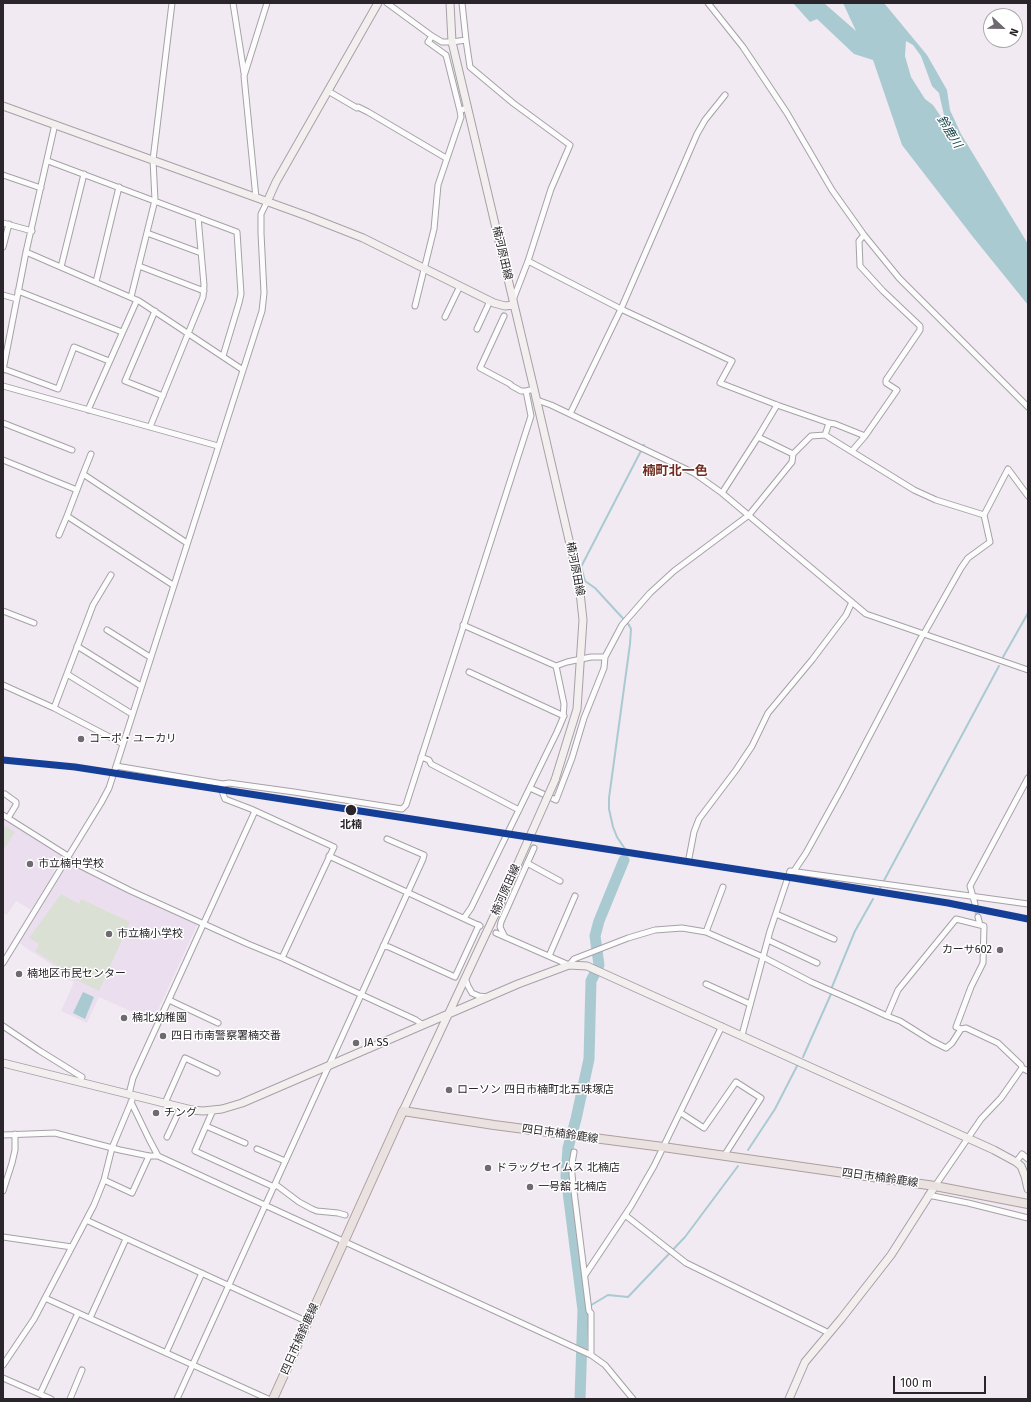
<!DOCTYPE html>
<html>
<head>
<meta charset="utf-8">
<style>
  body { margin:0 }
  #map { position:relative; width:1031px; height:1402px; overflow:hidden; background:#f1eaf2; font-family:"Fira Sans",sans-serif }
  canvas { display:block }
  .frame { position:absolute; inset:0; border:4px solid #29252a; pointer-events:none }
  .north { position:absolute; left:983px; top:8px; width:40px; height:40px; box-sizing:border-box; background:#fff; border:1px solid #a9a8aa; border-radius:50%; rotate:112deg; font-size:11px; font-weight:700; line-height:16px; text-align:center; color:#29252a }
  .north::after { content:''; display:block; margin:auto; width:14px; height:18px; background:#6f6a70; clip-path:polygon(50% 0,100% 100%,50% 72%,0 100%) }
  .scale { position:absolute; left:893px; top:1376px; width:93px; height:18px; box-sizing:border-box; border:2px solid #29252a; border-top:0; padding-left:5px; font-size:12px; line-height:14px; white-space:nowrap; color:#29252a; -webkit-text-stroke:3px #fff; paint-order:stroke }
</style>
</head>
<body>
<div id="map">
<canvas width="1031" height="1402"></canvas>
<div class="frame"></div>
<div class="north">N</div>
<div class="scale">100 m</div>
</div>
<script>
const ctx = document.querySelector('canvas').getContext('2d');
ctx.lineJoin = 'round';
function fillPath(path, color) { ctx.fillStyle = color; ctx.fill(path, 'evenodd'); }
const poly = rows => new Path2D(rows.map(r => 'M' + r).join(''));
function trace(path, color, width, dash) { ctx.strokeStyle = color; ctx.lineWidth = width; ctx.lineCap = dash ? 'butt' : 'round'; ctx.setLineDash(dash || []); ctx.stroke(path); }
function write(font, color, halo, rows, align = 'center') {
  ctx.font = font + ' "Fira Sans","Noto Sans JP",sans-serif'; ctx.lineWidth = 3; ctx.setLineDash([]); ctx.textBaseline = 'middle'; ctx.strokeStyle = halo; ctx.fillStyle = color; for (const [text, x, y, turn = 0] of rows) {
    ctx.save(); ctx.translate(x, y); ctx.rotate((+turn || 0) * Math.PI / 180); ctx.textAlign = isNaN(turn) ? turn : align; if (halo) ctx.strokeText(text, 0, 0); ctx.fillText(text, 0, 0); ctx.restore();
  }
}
const built = poly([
  [3,817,63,855,53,872,54,873,31,910,16,901,7,915,3,913],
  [73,864,119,888,196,922,197,925,153,1021,99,997,87,1023,61,1011,74,982,50,971,52,965,19,943,67,865]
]);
const green = poly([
  [3,825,15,832,3,851],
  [61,894,79,904,81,899,130,922,99,991,54,969,56,965,35,951,39,944,29,938]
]);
const water = poly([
  [793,3,824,3,856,31,843,3,884,3,927,55,947,90,950,110,961,134,1028,244,1028,305,973,237,902,145,873,60,854,54,817,19,810,22],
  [906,41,913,45,921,56,932,86,939,93,946,124,933,105,925,99,911,77,905,56],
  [83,992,94,997,85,1019,73,1013]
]);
const stream = poly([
  [1003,657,1028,613],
  [625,849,617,837,613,827,609,809,609,798,630,644,631,629,629,625,595,588,585,581,581,567,644,445],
  [880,888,999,666],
  [803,1057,831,994,832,987,855,931,873,899],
  [748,1150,775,1109,797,1066],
  [583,1310,608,1295,628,1297,685,1237,738,1166]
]);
const river = poly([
  [580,1399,583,1310,566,1176,568,1148,576,1119,589,1059,591,981,599,965,595,936,599,921,624,860]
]);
const streetTunnel = poly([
  [975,904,978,917]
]);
const street = poly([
  [233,3,244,73],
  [387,3,432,36,442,42,452,42,466,40,462,3],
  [708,3,743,47,787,113,832,190,864,235,899,278,1028,407],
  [432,36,428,42,446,55,460,111],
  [466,40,470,67,513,103,570,145,551,189,528,261,513,300],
  [328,91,357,108,358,107,368,112,446,158],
  [48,161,237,232,241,294,239,303,223,356],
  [3,175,41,188],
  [256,198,244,76,267,3],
  [3,223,32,231],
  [147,233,201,253],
  [3,247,9,224],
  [26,252,139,301,243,370],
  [528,261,621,309,732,361,720,383,777,405,829,423,835,424,865,436],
  [139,266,204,291],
  [61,267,84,174],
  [96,282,119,187],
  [18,291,122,332],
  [3,295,17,299],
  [131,297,155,200,153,160,172,3],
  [415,306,434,229,438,185,461,117,460,111,468,107],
  [155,311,125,381,163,396],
  [504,316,480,368,510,384,512,386,521,391,526,391],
  [445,317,460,286],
  [477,329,490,301],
  [4,369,58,389,74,347,109,361],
  [3,370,26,252,55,124],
  [3,386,218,446],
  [537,400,551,405,694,473,722,493,866,614,1028,670],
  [88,410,137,300],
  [570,414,621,309,697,134,705,120,725,95],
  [3,423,72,450],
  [150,427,203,297,204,285,198,217],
  [825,435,829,423],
  [758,437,777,405],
  [852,451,865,436,897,390,886,383,886,380,920,330,920,326,883,291,860,266,859,241,864,235],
  [3,460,77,490],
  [83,474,91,454],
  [722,493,758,437,793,454],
  [59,535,67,516],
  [173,585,67,516,83,474,187,543],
  [3,611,34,623],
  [463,625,556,666,567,662,591,657,605,657],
  [107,630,150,657],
  [77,646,141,686],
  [469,672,564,716],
  [67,674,132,714],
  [3,685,54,708,123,744],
  [54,708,93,605,111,575],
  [421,757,429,760,431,764,519,810],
  [116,766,223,784,229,783,294,792,402,809,406,805,531,416,526,391,534,389],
  [223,784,222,791,225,799,251,809,334,847,282,958],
  [530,788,556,800,572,758,584,718,604,668,605,657,622,625,650,593,674,571,749,515,792,462,793,454,811,436,825,435,914,490,936,500,984,515],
  [5,794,16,802,16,805,8,818],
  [3,815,68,856],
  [329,856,480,926],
  [689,858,694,832,699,819,736,770,752,746,768,713,812,660,846,615,852,602],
  [67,859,131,891,248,944,282,958,416,1020,423,1025],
  [527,863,560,881],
  [794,871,806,853,842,788,921,638,926,630,961,568,968,558,990,542,984,515,1008,469,1028,496],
  [975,904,970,886,1028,778],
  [776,914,834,939],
  [978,917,980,925],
  [464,918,471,908,557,732,563,718,564,704,556,666],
  [706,932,723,887],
  [496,933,569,965,574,959,628,938,655,930,682,928,706,932,763,957,811,982,859,1003,887,1016,900,1021,932,1041,946,1048,952,1043,961,1029,956,1027,971,987,983,963,984,926,956,919,898,990,887,1016],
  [505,937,500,927,501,922,534,848],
  [768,940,817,963],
  [383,946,389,947,455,977,479,925],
  [549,956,575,896],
  [3,963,101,803,109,788,262,311,264,293,261,233,261,214,267,202],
  [465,978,468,986,472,993,479,996,487,997],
  [706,984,750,1004],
  [169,1000,218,1023],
  [3,1026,40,1051,82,1077,80,1082],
  [961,1029,966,1028,998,1043,1021,1065,1022,1068,1028,1071],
  [742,1035,770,931,790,871,1028,904],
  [129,1094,133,1078,255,811],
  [131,1102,149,1139,158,1156,591,1355,605,1365,633,1399],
  [165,1103,185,1058,217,1073],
  [213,1110,195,1151,274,1187],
  [681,1113,704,1128,736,1082,761,1098,724,1156],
  [206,1126,245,1143],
  [3,1135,55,1133,120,1150,149,1156,158,1156],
  [167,1137,181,1107],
  [257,1149,285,1161],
  [574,1152,572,1163,572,1175,589,1311,591,1313,591,1355],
  [1016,1162,1022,1154,1028,1159],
  [104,1180,132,1193,149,1156],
  [275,1184,299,1202,312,1209,317,1211,338,1213,345,1215],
  [935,1186,981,1119,1001,1098,1022,1068],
  [3,1191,12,1163,15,1150,15,1134],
  [928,1195,968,1203,1028,1218],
  [625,1215,686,1263,829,1333],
  [86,1220,308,1322],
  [3,1237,72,1247],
  [585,1275,631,1206,654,1166,722,1026],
  [45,1298,268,1399],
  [90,1318,126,1239],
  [166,1353,202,1273],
  [3,1365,34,1319,94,1205,104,1180,112,1148,132,1100],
  [3,1378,51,1399],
  [40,1394,78,1313],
  [70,1399,82,1370],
  [177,1399,423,859,424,855,387,839]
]);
const secondary = poly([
  [450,3,452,42,534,389,579,583,583,620,577,709,555,780],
  [3,106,307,216,363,238,494,303,505,306,514,305],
  [267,202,276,182,378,3],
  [3,1063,192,1110,203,1111,222,1109,242,1103,518,984,569,965,587,966,994,1150,1016,1162,1021,1166,1025,1176,1028,1189],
  [403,1111,498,908],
  [789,1399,805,1362,841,1319,891,1255,935,1186]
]);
const primary = poly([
  [273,1399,403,1111,494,1125,663,1147,935,1186,1028,1204]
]);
const secondaryBridge = poly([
  [498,908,555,780]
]);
const rail1 = poly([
  [3,760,75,767,787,877,948,903,1028,919]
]);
const markers = [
  [81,739,4,"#6f6a70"],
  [351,810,6,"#29252a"],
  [30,864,4,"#6f6a70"],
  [109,934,4,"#6f6a70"],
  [1000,950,4,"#6f6a70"],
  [19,974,4,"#6f6a70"],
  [124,1018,4,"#6f6a70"],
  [163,1036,4,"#6f6a70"],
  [356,1043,4,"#6f6a70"],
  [449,1090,4,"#6f6a70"],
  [156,1113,4,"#6f6a70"],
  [488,1168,4,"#6f6a70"],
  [530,1187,4,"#6f6a70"]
];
const streetNames = [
  ["楠河原田線",502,253,77],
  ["楠河原田線",575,569,79],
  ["楠河原田線",506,890,-66],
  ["四日市楠鈴鹿線",560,1134,8],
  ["四日市楠鈴鹿線",880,1178,8],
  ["四日市楠鈴鹿線",300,1339,-66]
];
const poiNames = [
  ["コーポ・ユーカリ",89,739],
  ["市立楠中学校",38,864],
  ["市立楠小学校",117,934],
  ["カーサ602",992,950,"right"],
  ["楠地区市民センター",27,974],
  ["楠北幼稚園",132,1018],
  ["四日市南警察署楠交番",171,1036],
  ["JA SS",364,1043],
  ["ローソン 四日市楠町北五味塚店",457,1090],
  ["チング",164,1113],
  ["ドラッグセイムス 北楠店",496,1168],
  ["一号舘 北楠店",538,1187]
];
const stopNames = [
  ["北楠",351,825]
];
const waterNames = [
  ["鈴鹿川",949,132,58]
];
const quarterNames = [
  ["楠町北一色",675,471]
];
fillPath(built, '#ebdfef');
fillPath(green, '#dbe0d5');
fillPath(water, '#aacad1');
trace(stream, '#aacad1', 2);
trace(river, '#aacad1', 11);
trace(streetTunnel, '#c9c3ca', 5, [5, 2.5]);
trace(street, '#a6a1a7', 7);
trace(secondary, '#a6a1a7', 9);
trace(primary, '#ae9f9d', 10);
trace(street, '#fdfcfd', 5);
trace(secondary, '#f4efef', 7);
trace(primary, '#e9e2e0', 8);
trace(secondaryBridge, '#a6a1a7', 9, []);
trace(secondaryBridge, '#f4efef', 7);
trace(rail1, '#153f97', 7);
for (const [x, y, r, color] of markers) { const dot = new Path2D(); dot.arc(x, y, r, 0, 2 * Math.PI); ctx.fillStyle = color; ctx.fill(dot); trace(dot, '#fff', 1.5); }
write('11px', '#29252a', '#fff', streetNames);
write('11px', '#29252a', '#fff', poiNames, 'left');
write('bold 11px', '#29252a', '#fff', stopNames);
write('italic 12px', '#0b3a3f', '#fff', waterNames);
write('bold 13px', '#712c21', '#fff', quarterNames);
</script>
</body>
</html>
